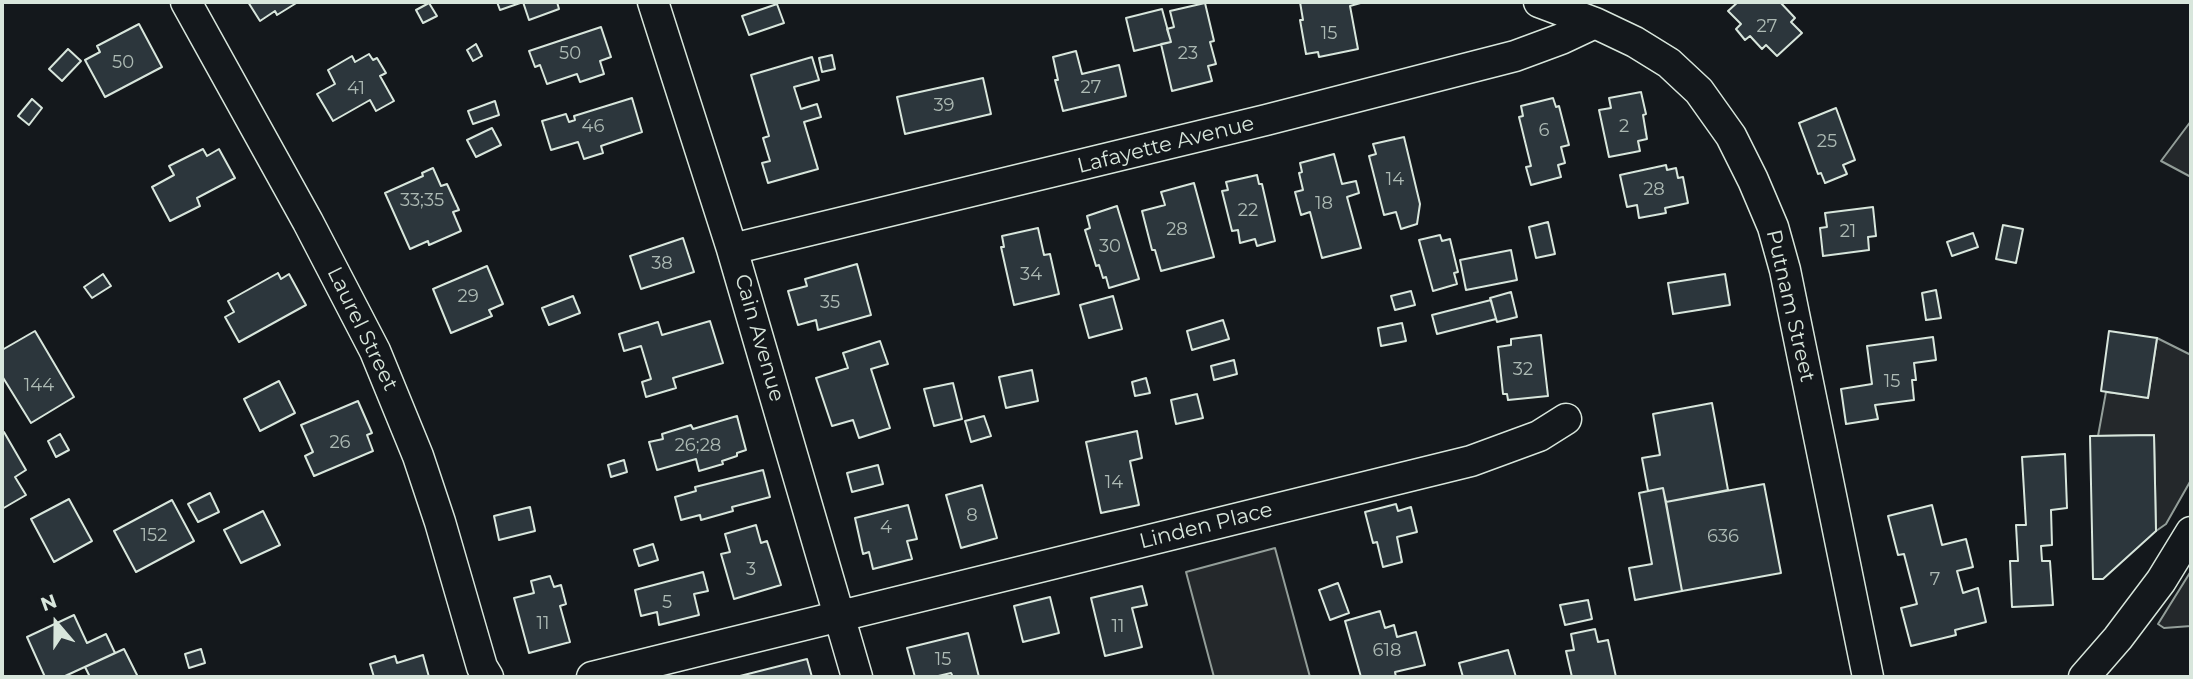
<!DOCTYPE html>
<html>
<head>
<meta charset="utf-8">
<style>
  body { margin:0 }
  #map { position:relative; width:2193px; height:679px; overflow:hidden; background:#14181c; font-family:Montserrat,sans-serif }
  canvas { display:block }
  .frame { position:absolute; inset:0; border:4px solid #d8e6dc; pointer-events:none }
  .north { position:absolute; left:21px; top:588px; width:70px; height:70px; -webkit-text-stroke:5px #14181c; paint-order:stroke; rotate:340deg; font-size:19px; font-weight:700; line-height:28px; text-align:center; color:#d8e6dc }
  .north::after { content:''; display:block; margin:auto; width:24px; height:32px; background:#d8e6dc; clip-path:polygon(50% 0,100% 100%,50% 72%,0 100%) }
</style>
</head>
<body>
<div id="map">
<canvas width="2193" height="679"></canvas>
<div class="frame"></div>
<div class="north">N</div>
</div>
<script>
const ctx = document.querySelector('canvas').getContext('2d');
ctx.lineJoin = 'round';
function fillPath(path, color) { ctx.fillStyle = color; ctx.fill(path, 'evenodd'); }
const poly = rows => new Path2D(rows.map(r => 'M' + r).join(''));
function trace(path, color, width, dash) { ctx.strokeStyle = color; ctx.lineWidth = width; ctx.lineCap = dash ? 'butt' : 'round'; ctx.setLineDash(dash || []); ctx.stroke(path); }
function write(font, color, halo, rows, align = 'center') {
  ctx.font = font + ' Montserrat,sans-serif'; ctx.lineWidth = 5; ctx.setLineDash([]); ctx.textBaseline = 'middle'; ctx.strokeStyle = halo; ctx.fillStyle = color; for (const [text, x, y, turn = 0] of rows) {
    ctx.save(); ctx.translate(x, y); ctx.rotate((+turn || 0) * Math.PI / 180); ctx.textAlign = isNaN(turn) ? turn : align; if (halo) ctx.strokeText(text, 0, 0); ctx.fillText(text, 0, 0); ctx.restore();
  }
}
const parking = poly([
  [2191,121,2191,177,2161,161,2191,121],
  [2157,338,2191,355,2191,480,2166,524,2156,531,2154,435,2098,436,2106,392,2148,397,2157,338],
  [1275,548,1310,677,1214,677,1186,572,1275,548],
  [2191,571,2191,626,2164,628,2158,624,2191,571]
]);
const building = poly([
  [248,2,298,2,277,15,275,11,260,21,248,2],
  [497,2,557,2,559,9,529,20,523,2,500,10,497,2],
  [1300,2,1364,2,1350,6,1358,49,1319,57,1318,52,1306,54,1300,20,1303,20,1300,2],
  [1738,2,1780,2,1795,18,1791,22,1802,33,1777,56,1766,45,1762,49,1750,36,1745,40,1736,29,1741,24,1728,11,1738,2],
  [429,3,437,16,423,23,416,10,429,3],
  [1205,3,1214,41,1210,42,1216,64,1208,66,1212,81,1172,91,1161,44,1171,42,1167,29,1174,27,1170,11,1205,3],
  [777,4,784,23,749,35,742,16,777,4],
  [1162,9,1171,42,1134,51,1126,18,1162,9],
  [139,24,162,67,105,97,85,60,100,52,97,46,139,24],
  [601,27,611,57,600,61,604,74,580,82,577,74,547,84,540,65,535,67,529,51,601,27],
  [476,44,482,56,473,61,467,50,476,44],
  [68,49,81,61,62,81,49,69,68,49],
  [1076,51,1082,74,1119,65,1126,96,1063,111,1055,80,1058,80,1053,57,1076,51],
  [369,54,373,60,377,58,386,73,380,76,394,101,376,111,370,100,333,121,317,94,335,84,328,70,352,56,355,62,369,54],
  [832,55,835,69,822,72,819,58,832,55],
  [812,57,819,80,794,87,801,109,817,104,821,117,804,122,818,169,768,183,762,163,770,161,763,138,769,136,751,75,812,57],
  [983,78,991,114,905,134,897,97,983,78],
  [1641,92,1646,114,1643,115,1647,139,1638,141,1640,151,1609,157,1599,110,1611,108,1609,98,1641,92],
  [632,98,642,132,601,146,603,153,584,159,578,142,551,150,542,121,566,114,569,122,575,120,574,116,632,98],
  [1553,98,1556,107,1559,106,1569,145,1561,147,1565,163,1558,165,1561,177,1531,185,1526,167,1531,166,1519,117,1523,116,1521,106,1553,98],
  [32,99,42,108,29,125,18,116,32,99],
  [495,101,499,115,473,124,468,111,495,101],
  [1836,108,1855,160,1843,165,1847,174,1825,183,1821,173,1818,174,1799,123,1836,108],
  [492,128,501,145,476,157,467,140,492,128],
  [1404,137,1420,204,1417,224,1401,229,1396,212,1384,215,1369,156,1376,154,1373,144,1404,137],
  [203,149,207,156,219,149,235,178,197,198,200,206,170,221,152,187,174,175,169,166,203,149],
  [1334,154,1342,184,1356,181,1359,193,1347,197,1361,248,1322,258,1310,212,1301,215,1295,192,1303,190,1299,173,1302,172,1300,163,1334,154],
  [1666,165,1667,170,1676,168,1678,178,1683,177,1688,203,1665,208,1666,213,1639,218,1637,205,1627,207,1620,175,1666,165],
  [433,168,441,186,447,184,459,210,453,212,461,231,429,245,428,241,410,249,385,193,423,176,422,173,433,168],
  [1257,175,1259,184,1262,184,1275,241,1257,246,1255,239,1240,243,1238,230,1232,231,1222,191,1228,190,1226,182,1257,175],
  [1194,183,1214,257,1161,271,1155,250,1152,250,1142,211,1165,205,1161,192,1194,183],
  [1117,206,1139,279,1109,288,1106,277,1103,278,1099,265,1096,266,1085,230,1090,228,1087,216,1117,206],
  [1873,207,1876,236,1868,237,1869,250,1823,256,1820,228,1827,227,1825,213,1873,207],
  [1548,222,1555,254,1536,258,1529,227,1548,222],
  [2003,225,2023,229,2016,263,1996,259,2003,225],
  [1038,228,1044,255,1050,254,1059,294,1014,305,1001,247,1004,247,1002,236,1038,228],
  [1973,233,1978,247,1952,256,1947,242,1973,233],
  [1440,235,1442,241,1450,239,1458,272,1454,273,1457,284,1433,291,1419,240,1440,235],
  [683,238,694,272,641,289,630,256,683,238],
  [1511,250,1517,280,1466,290,1460,260,1511,250],
  [857,264,871,315,818,330,816,320,798,325,788,291,807,286,805,279,857,264],
  [487,266,503,304,489,310,492,316,451,333,433,289,487,266],
  [278,273,281,279,289,274,306,305,239,342,225,317,234,312,228,301,278,273],
  [103,274,111,286,92,298,84,287,103,274],
  [1725,274,1730,305,1673,314,1668,283,1725,274],
  [1936,290,1941,318,1926,320,1922,293,1936,290],
  [1411,291,1415,305,1395,310,1391,296,1411,291],
  [1511,292,1517,317,1497,322,1490,298,1511,292],
  [573,296,580,313,549,325,542,308,573,296],
  [1113,296,1122,329,1089,338,1080,305,1113,296],
  [1491,300,1496,319,1437,334,1432,315,1491,300],
  [1223,320,1229,339,1192,350,1187,331,1223,320],
  [710,321,723,363,673,378,676,388,646,397,642,382,651,379,641,346,624,351,619,334,658,322,662,335,710,321],
  [1402,323,1406,341,1381,346,1378,328,1402,323],
  [35,331,74,397,31,423,2,376,2,350,35,331],
  [2109,331,2157,338,2148,398,2101,391,2109,331],
  [1541,335,1548,396,1508,400,1507,394,1503,394,1498,347,1511,345,1511,339,1541,335],
  [1933,337,1936,360,1914,363,1916,380,1912,380,1914,400,1875,405,1878,419,1846,424,1841,389,1872,384,1867,346,1933,337],
  [880,341,888,364,871,369,890,428,859,438,853,420,832,426,816,378,848,368,843,353,880,341],
  [1234,360,1237,374,1214,380,1211,366,1234,360],
  [1032,370,1038,401,1006,408,999,377,1032,370],
  [1146,378,1150,393,1135,396,1132,382,1146,378],
  [279,381,295,413,260,431,244,399,279,381],
  [953,383,962,419,934,426,924,389,953,383],
  [1197,394,1203,418,1176,424,1171,400,1197,394],
  [358,401,372,433,367,435,373,451,314,476,305,456,313,452,301,425,358,401],
  [1712,403,1728,490,1666,502,1663,488,1648,491,1642,458,1660,455,1653,414,1712,403],
  [737,416,746,450,737,453,737,456,722,461,723,464,699,471,696,459,657,470,649,442,663,439,662,434,691,425,693,429,737,416],
  [984,416,991,436,971,442,965,421,984,416],
  [1137,431,1142,458,1130,461,1139,505,1101,513,1086,442,1137,431],
  [4,432,26,470,15,477,26,495,2,509,2,433,4,432],
  [60,434,69,450,56,457,48,441,60,434],
  [2154,435,2156,531,2103,579,2093,579,2090,436,2154,435],
  [2065,454,2067,508,2051,510,2052,545,2041,546,2042,561,2050,561,2053,605,2012,607,2010,561,2018,561,2016,525,2026,525,2022,457,2065,454],
  [624,460,627,472,611,477,608,465,624,460],
  [878,465,883,484,852,492,847,473,878,465],
  [763,470,770,497,732,507,733,511,701,520,700,515,681,520,675,497,696,491,695,487,763,470],
  [1764,484,1781,573,1682,591,1666,502,1764,484],
  [982,485,997,538,961,548,946,495,982,485],
  [1663,488,1682,591,1635,600,1629,568,1652,564,1639,493,1663,488],
  [210,493,219,512,198,522,188,504,210,493],
  [69,499,92,541,54,562,31,519,69,499],
  [172,500,194,541,136,572,114,531,172,500],
  [1396,504,1398,511,1411,507,1417,532,1397,537,1402,562,1383,567,1377,542,1373,543,1365,512,1396,504],
  [908,505,917,539,907,541,912,559,873,569,869,552,863,554,855,518,908,505],
  [1932,505,1942,545,1966,539,1973,567,1957,571,1963,593,1978,588,1986,622,1955,630,1956,635,1911,646,1901,608,1917,604,1904,554,1898,555,1888,516,1932,505],
  [530,507,535,531,499,540,494,516,530,507],
  [263,511,280,545,241,563,224,530,263,511],
  [756,525,761,543,767,541,781,585,734,599,721,554,730,552,725,534,756,525],
  [653,544,658,560,639,566,634,550,653,544],
  [703,572,708,591,694,594,699,615,659,625,657,612,641,616,635,590,703,572],
  [550,576,554,587,561,585,566,604,560,606,570,642,529,653,514,598,534,593,531,581,550,576],
  [1338,583,1349,613,1330,620,1319,590,1338,583],
  [1142,586,1147,605,1132,608,1142,647,1105,656,1091,598,1142,586],
  [1050,597,1059,633,1023,642,1014,606,1050,597],
  [1588,600,1592,619,1565,625,1560,605,1588,600],
  [1380,611,1385,628,1394,625,1397,637,1416,632,1425,665,1395,672,1396,677,1361,677,1345,621,1380,611],
  [74,615,87,643,106,634,115,653,63,677,45,677,27,637,74,615],
  [1595,629,1598,642,1608,640,1616,677,1572,677,1566,651,1574,650,1571,634,1595,629],
  [968,633,979,677,953,677,951,673,934,677,915,677,907,648,968,633],
  [124,649,138,677,90,677,85,667,124,649],
  [201,649,205,663,189,668,185,654,201,649],
  [1508,650,1516,677,1463,677,1459,663,1508,650],
  [423,655,429,677,374,677,370,664,395,656,397,663,423,655],
  [807,659,812,677,736,677,807,659]
]);
const minor = poly([
  [186,2,308,222,375,351,418,456,440,522,482,667,488,677],
  [653,2,732,249,857,677],
  [1539,2,1595,23,1635,42,1669,63,1699,91,1731,136,1753,180,1773,227,1785,270,1868,677],
  [732,249,1266,120,1515,56,1561,39,1595,23],
  [592,677,1471,461,1539,436,1566,419],
  [2084,677,2118,638,2161,581,2191,532]
]);
const numberNames = [
  ["27",1767,27],
  ["15",1329,34],
  ["50",570,54],
  ["23",1188,54],
  ["50",123,63],
  ["27",1091,88],
  ["41",356,89],
  ["39",944,106],
  ["46",593,127],
  ["2",1624,127],
  ["6",1544,131],
  ["25",1827,142],
  ["14",1395,180],
  ["28",1654,190],
  ["33;35",422,201],
  ["18",1324,204],
  ["22",1248,211],
  ["28",1177,230],
  ["21",1848,232],
  ["30",1110,247],
  ["38",662,264],
  ["34",1031,275],
  ["29",468,297],
  ["35",830,303],
  ["32",1523,370],
  ["15",1892,382],
  ["144",39,386],
  ["26",340,443],
  ["26;28",698,446],
  ["14",1114,483],
  ["8",972,516],
  ["4",886,528],
  ["152",154,536],
  ["636",1723,537],
  ["3",751,570],
  ["7",1935,580],
  ["5",667,603],
  ["11",543,624],
  ["11",1118,627],
  ["618",1387,651],
  ["15",943,660]
];
const streetNames = [
  ["Lafayette Avenue",1166,145,-14],
  ["Putnam Street",1790,306,77],
  ["Laurel Street",362,329,64],
  ["Cain Avenue",759,338,74],
  ["Linden Place",1206,526,-14]
];
fillPath(parking, '#24282b');
trace(parking, '#939e99', 2);
fillPath(building, '#2c363c');
trace(building, '#d8e6dc', 2);
trace(minor, '#d8e6dc', 33);
trace(minor, '#14181c', 30);
write('18px', '#adbab4', null, numberNames);
write('21px', '#d8e6dc', '#14181c', streetNames);
</script>
</body>
</html>
